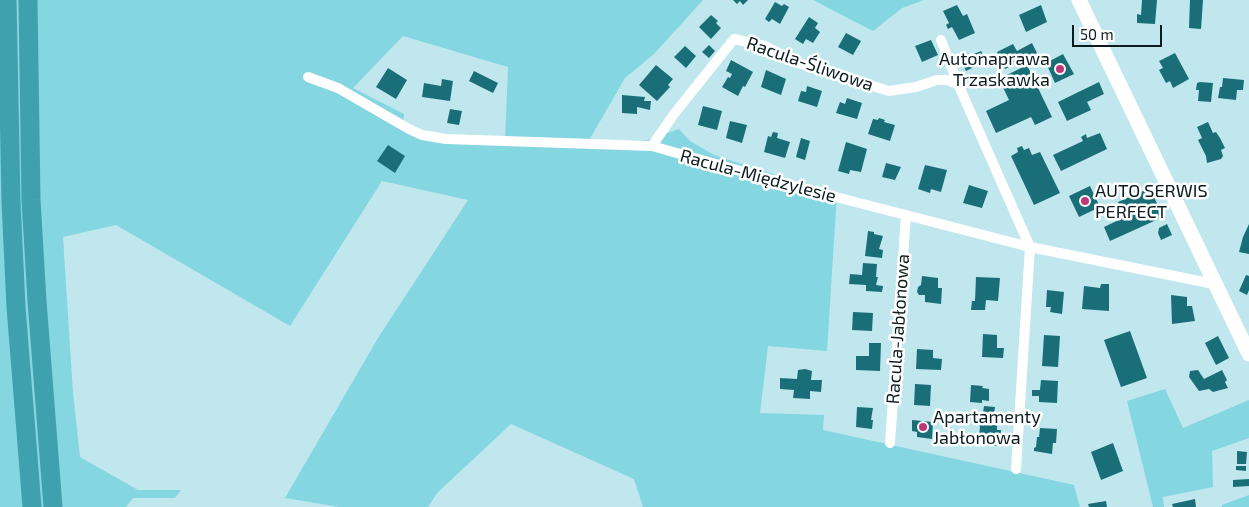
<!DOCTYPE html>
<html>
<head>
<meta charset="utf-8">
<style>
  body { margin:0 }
  #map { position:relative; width:1249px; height:507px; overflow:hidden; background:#bfe7ed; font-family:"Exo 2",sans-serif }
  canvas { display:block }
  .scale { position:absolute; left:1072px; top:25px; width:90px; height:22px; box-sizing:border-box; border:2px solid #0c1c1e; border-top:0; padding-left:6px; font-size:15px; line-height:18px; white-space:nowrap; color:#0c1c1e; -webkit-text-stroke:4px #fff; paint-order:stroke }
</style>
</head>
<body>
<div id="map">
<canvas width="1249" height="507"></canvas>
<div class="scale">50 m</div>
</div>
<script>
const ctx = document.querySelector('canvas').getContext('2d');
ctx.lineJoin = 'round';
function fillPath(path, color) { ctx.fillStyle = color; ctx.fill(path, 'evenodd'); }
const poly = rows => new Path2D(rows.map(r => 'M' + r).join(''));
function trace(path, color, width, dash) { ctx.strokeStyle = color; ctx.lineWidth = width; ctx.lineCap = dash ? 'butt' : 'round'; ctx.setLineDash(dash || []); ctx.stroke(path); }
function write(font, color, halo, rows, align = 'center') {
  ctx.font = font + ' "Exo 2",sans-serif'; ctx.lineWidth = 5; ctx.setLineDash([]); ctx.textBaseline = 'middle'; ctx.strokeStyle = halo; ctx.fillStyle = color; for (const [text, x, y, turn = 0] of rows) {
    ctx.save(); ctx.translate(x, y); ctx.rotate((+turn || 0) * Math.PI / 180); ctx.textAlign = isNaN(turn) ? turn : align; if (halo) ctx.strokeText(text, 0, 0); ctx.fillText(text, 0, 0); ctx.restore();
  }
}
const green = poly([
  [0,0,703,0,654,54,625,78,588,142,648,140,679,129,690,141,714,155,804,184,837,193,827,351,768,346,760,413,824,415,823,430,1074,485,1080,507,643,507,634,479,511,424,437,493,428,507,339,507,285,498,378,338,468,200,382,181,290,326,116,225,63,237,73,393,80,457,138,490,181,490,175,498,133,498,126,507,0,507],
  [403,36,508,67,505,141,426,135,403,123,404,114,353,88],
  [813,0,924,0,902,8,873,31],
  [1165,389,1183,428,1249,400,1249,438,1212,451,1213,487,1163,497,1164,507,1153,507,1127,401],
  [1249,495,1249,507,1222,507,1222,505]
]);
const building = poly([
  [733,0,748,0,743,5,740,1,737,4],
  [1142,0,1157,0,1155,24,1137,23,1137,14,1141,15],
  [1190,0,1203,0,1201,29,1189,28],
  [775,2,782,6,784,4,789,7,780,24,772,19,769,22,765,19],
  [957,5,963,16,967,14,975,33,959,40,952,27,948,29,946,25,949,23,943,11],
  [1041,5,1047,22,1026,32,1019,15],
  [711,15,718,21,716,23,721,28,711,39,699,27],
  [809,17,818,23,815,28,820,32,813,43,806,39,803,44,795,39],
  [846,33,861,41,853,55,838,47],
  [931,40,938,55,922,62,915,46],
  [1032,43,1037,53,1005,69,997,52,1013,44,1017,51],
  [709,45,715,51,709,58,702,52],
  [685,46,696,56,686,68,674,57],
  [981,51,986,61,966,71,961,60,964,59,963,56,968,53,969,56],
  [1175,53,1189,79,1173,88,1170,81,1166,83,1159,70,1163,68,1159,61],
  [1063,54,1074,74,1055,83,1046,63],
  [731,60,753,72,745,87,743,86,738,96,722,87,728,77,730,78,732,74,726,71],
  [656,65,673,79,668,85,670,87,657,101,639,85],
  [1027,65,1052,117,1035,125,1031,117,996,133,986,111,1009,100,999,79],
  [388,68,407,80,396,99,376,87],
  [766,70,786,79,781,95,761,87],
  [474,71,498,83,493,93,469,81],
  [1223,78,1244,80,1243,90,1237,90,1236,100,1218,98,1220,87,1222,87],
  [442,79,453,81,450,101,422,97,424,83,441,86],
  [1099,82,1104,94,1087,102,1091,110,1067,121,1058,102],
  [1200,82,1213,83,1211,102,1198,101,1199,90,1196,90,1197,83],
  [807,86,822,91,817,107,798,101,801,91,806,92],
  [622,95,645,97,644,101,651,101,650,110,637,107,637,114,622,113],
  [847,98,862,103,857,119,836,113,840,102,845,104],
  [703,106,722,111,717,130,698,125],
  [450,109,462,111,459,125,447,123],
  [879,118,885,120,884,122,895,125,890,141,868,134,873,119,878,120],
  [730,121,747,125,742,143,726,138],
  [1208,122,1213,133,1216,132,1220,138,1225,148,1221,150,1223,156,1221,159,1207,163,1206,156,1198,140,1202,138,1197,127],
  [773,132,778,133,777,138,790,142,785,158,764,152,768,136,771,137],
  [1100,133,1107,149,1061,171,1053,155,1083,141,1081,137,1086,134,1087,138],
  [801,138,810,141,805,160,796,157],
  [846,142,867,149,861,172,850,170,849,174,838,171],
  [388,145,405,156,395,173,377,161],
  [1022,146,1024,150,1029,148,1032,155,1040,152,1060,193,1034,205,1011,156,1018,152,1017,148],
  [886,163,901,167,895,180,882,177],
  [925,165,947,170,941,192,931,189,930,193,918,189],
  [969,185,988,191,982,208,963,203],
  [1090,186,1100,207,1079,217,1069,196],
  [1150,188,1163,217,1110,241,1104,227,1125,217,1118,202],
  [1167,224,1172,235,1161,240,1158,233,1159,228],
  [1249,224,1249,254,1239,252,1243,237],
  [868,231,874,232,874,234,883,236,879,249,883,250,882,258,865,256],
  [863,263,877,264,876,277,878,277,876,285,883,286,882,292,866,291,866,285,849,284,850,274,862,275],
  [1246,275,1249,276,1249,290,1247,295,1239,291],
  [922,276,938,278,938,288,942,288,941,304,925,302,925,295,919,295,917,292,918,287,921,285],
  [976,277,1000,278,998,301,986,300,985,310,971,310,972,301,975,301],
  [1101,284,1109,284,1109,311,1082,309,1084,286,1100,288],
  [1047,290,1064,292,1062,314,1050,312,1051,307,1046,307],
  [1171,295,1187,297,1187,306,1192,306,1195,321,1172,324],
  [853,312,873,313,872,331,852,330],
  [1130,331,1147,378,1121,387,1104,340],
  [983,334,997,335,997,348,1004,348,1003,358,982,357],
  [1044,335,1060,336,1058,367,1042,366],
  [1218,336,1229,358,1216,365,1205,343],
  [869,343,881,343,880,371,856,370,856,356,869,356],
  [917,349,933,350,933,358,942,359,941,370,916,369],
  [805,369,812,371,811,380,822,380,821,392,810,391,810,399,793,398,794,390,780,389,780,378,797,379,798,370],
  [1198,370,1204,379,1222,370,1227,380,1225,382,1228,388,1213,392,1209,389,1199,391,1189,377,1190,371],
  [1041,380,1058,381,1057,403,1039,402,1039,396,1032,396,1032,390,1040,390],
  [915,384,931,385,930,406,914,405],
  [971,385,983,386,982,388,989,389,989,401,982,400,982,403,970,402],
  [984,406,995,407,994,415,983,413],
  [857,407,873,408,871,420,873,420,872,429,856,427],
  [912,420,933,422,932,439,917,437,917,432,912,431],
  [980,423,997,424,997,430,1001,430,1000,441,996,440,996,446,979,445],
  [1040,428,1057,429,1056,443,1053,443,1052,454,1034,451,1034,448,1036,447,1037,437,1039,437],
  [1113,443,1123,471,1101,480,1091,452],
  [1237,451,1247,452,1246,464,1237,464],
  [1236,466,1246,466,1246,471,1236,470],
  [1249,479,1249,486,1233,487,1233,480],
  [1195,499,1196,507,1173,507,1172,504],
  [1106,501,1107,507,1089,507,1088,504]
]);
const street = poly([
  [941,40,958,84,1030,247,1016,469],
  [308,77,338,88,409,129,422,135,446,139,652,146,797,187,1030,247,1214,284],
  [652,146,674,114,734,39,765,46,798,63,889,91,916,87,937,80,947,80,958,84],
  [890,443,906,215]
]);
const secondary = poly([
  [1079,0,1249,354]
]);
const highway = poly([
  [7,0,11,202,16,307,32,507],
  [28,0,31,200,37,301,53,507]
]);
const markers = [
  [1060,69,5,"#bf3776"],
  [1085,201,5,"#bf3776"],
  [923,427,5,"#bf3776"]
];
const poiNames = [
  ["Autonaprawa",1050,59,"right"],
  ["Trzaskawka",1050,80,"right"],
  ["AUTO SERWIS",1095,191],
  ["PERFECT",1095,212],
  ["Apartamenty",933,417],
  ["Jabłonowa",933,438]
];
const streetNames = [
  ["Racula-Śliwowa",810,64,19],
  ["Racula-Międzylesie",758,176,15],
  ["Racula-Jabłonowa",898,329,-86]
];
fillPath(green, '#84d6e1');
fillPath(building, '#1a6e78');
trace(street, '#fff', 10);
trace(secondary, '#fff', 15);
trace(highway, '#3fa1ad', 19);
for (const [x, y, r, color] of markers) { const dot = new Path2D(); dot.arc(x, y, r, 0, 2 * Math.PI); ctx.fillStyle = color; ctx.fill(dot); trace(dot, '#fff', 2); }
write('18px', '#0c1c1e', '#fff', poiNames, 'left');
write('18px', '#0c1c1e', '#fff', streetNames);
</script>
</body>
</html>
